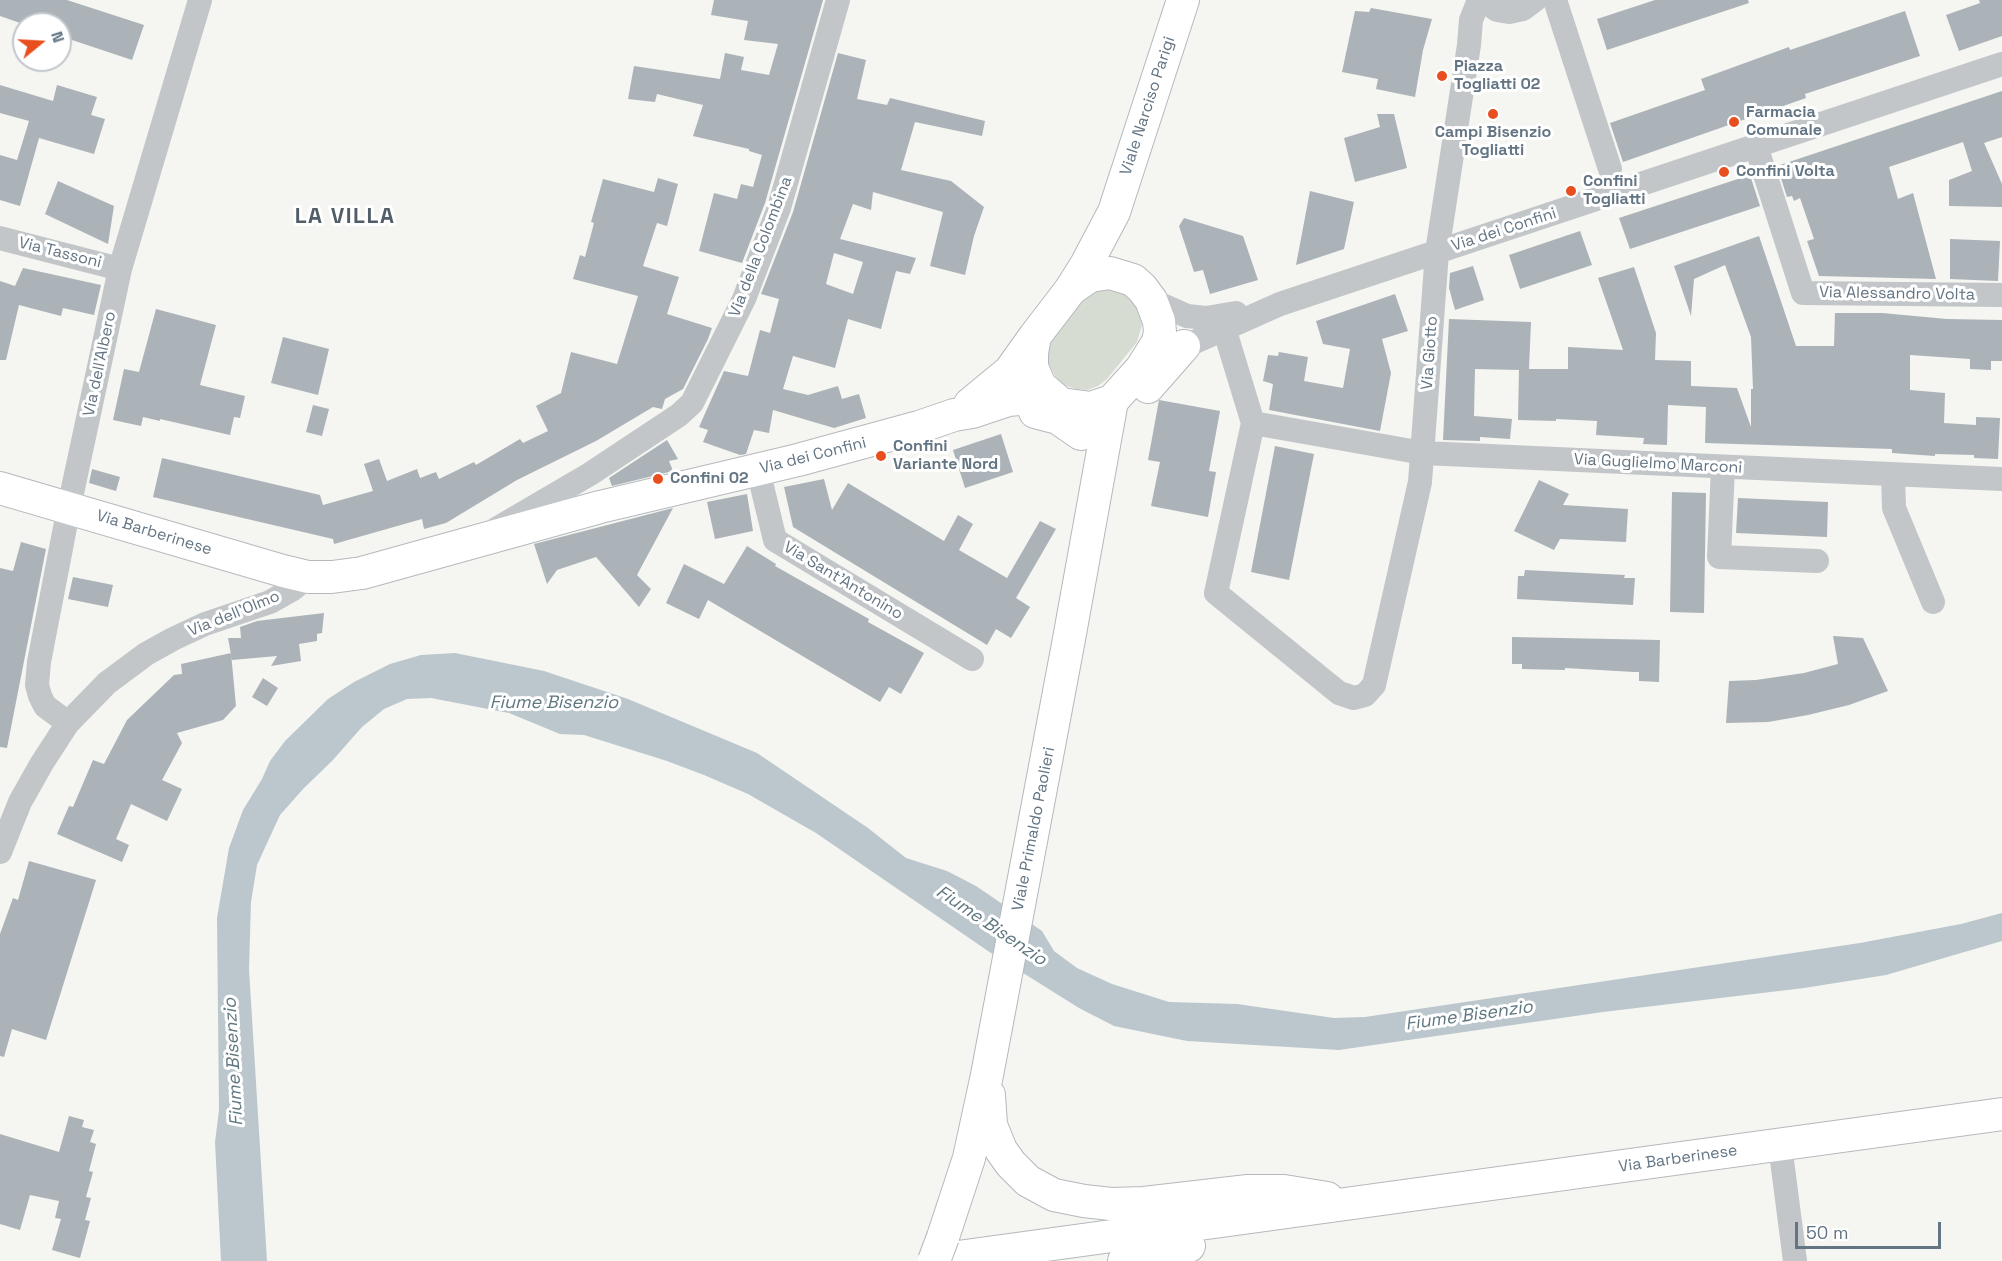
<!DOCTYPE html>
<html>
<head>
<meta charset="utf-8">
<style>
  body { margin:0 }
  #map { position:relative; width:2002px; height:1261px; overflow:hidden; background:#f5f5f1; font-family:"Space Grotesk",sans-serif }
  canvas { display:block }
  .north { position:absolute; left:12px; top:12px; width:60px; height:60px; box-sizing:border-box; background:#fff; border:2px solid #c1c7cd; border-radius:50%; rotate:72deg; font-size:16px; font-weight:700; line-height:24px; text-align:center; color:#637483 }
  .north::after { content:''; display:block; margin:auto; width:21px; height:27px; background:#e84e1e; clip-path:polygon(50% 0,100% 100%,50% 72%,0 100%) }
  .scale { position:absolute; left:1795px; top:1222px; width:146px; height:27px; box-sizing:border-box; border:3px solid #637483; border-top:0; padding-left:8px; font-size:18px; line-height:21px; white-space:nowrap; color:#637483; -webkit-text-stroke:4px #fff; paint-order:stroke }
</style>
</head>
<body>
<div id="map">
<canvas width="2002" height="1261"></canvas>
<div class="north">N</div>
<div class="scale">50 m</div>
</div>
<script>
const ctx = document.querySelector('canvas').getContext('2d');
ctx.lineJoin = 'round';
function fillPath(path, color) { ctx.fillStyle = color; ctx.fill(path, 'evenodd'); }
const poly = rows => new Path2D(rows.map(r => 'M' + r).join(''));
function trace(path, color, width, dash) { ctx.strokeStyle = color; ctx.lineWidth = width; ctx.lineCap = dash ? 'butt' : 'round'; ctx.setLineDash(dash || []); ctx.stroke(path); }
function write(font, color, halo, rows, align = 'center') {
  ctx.font = font + ' "Space Grotesk",sans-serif'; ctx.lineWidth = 6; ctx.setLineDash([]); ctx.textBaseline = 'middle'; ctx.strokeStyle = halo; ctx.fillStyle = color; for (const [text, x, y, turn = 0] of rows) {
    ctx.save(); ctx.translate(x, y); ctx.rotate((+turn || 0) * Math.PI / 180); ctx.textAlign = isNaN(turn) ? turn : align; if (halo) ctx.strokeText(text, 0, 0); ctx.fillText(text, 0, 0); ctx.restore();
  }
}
const green = poly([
  [1108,288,1131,297,1139,310,1142,325,1137,342,1107,379,1098,386,1087,390,1076,389,1064,385,1055,376,1049,364,1046,348,1084,294,1097,289]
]);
const water = poly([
  [455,653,544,671,628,699,757,753,868,828,906,858,947,871,976,886,1042,931,1054,951,1077,968,1112,984,1169,1002,1237,1004,1334,1018,1365,1017,1860,943,1961,924,2002,913,2002,941,1886,975,1804,988,1603,1012,1339,1050,1187,1041,1114,1026,1079,1008,988,951,816,833,748,794,704,775,667,761,584,735,560,734,509,713,431,698,407,699,384,709,362,727,332,761,304,788,280,815,257,865,251,902,249,969,267,1261,221,1261,215,1142,219,1110,217,918,229,848,243,810,262,779,270,761,285,741,328,699,354,682,390,664,421,655]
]);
const building = poly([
  [0,0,67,0,144,25,132,60,60,36,60,24,23,24,0,16],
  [714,0,823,0,765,203,742,263,699,251,714,193,737,199,741,184,753,187,762,155,749,151,749,149,693,136,703,105,657,94,655,102,628,99,634,66,720,79,725,53,744,57,741,70,769,75,778,44,744,40,748,21,711,15],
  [1655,0,1748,0,1749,3,1607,50,1597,19],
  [1979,0,2002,0,2002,36,1959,51,1946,15,1980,3],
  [1371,8,1432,19,1423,50,1415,97,1376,89,1378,79,1342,72,1355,11,1369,12],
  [1905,11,1920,56,1805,94,1806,98,1623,162,1610,123,1705,90,1701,79,1789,47,1790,50],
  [838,53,866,60,857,99,887,105,890,98,985,121,982,136,915,122,901,170,951,181,984,207,974,236,965,275,930,266,943,212,873,192,871,210,853,204,840,239,916,258,910,274,896,271,881,329,848,319,835,368,793,356,783,389,808,395,838,386,842,399,859,394,866,418,834,428,773,410,769,433,754,430,746,454,740,455,703,442,708,430,699,427,724,371,748,376,760,330,770,333,779,299,761,294,793,212],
  [834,253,863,262,853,294,826,284],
  [0,85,53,101,57,85,97,97,91,115,105,119,94,154,39,138,20,206,0,200,0,155,17,160,29,121,0,113],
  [2002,91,2002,137,1984,143,2002,184,2002,207,1949,206,1949,180,1972,171,1963,142,1889,167,1898,199,1913,193,1936,279,1819,276,1807,241,1814,239,1800,198,1794,201,1792,196,1787,197,1777,166],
  [1377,114,1394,114,1407,168,1355,182,1344,138,1380,127],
  [1750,175,1760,206,1630,249,1619,218],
  [658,178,678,184,667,226,657,223,643,266,679,277,667,314,712,328,708,339,683,389,665,399,662,409,653,407,596,441,517,480,446,523,424,529,422,519,334,544,333,539,153,497,162,458,320,495,323,505,373,491,364,464,379,459,387,481,417,469,420,478,436,472,439,479,474,462,476,465,520,439,523,443,548,431,536,406,561,393,571,352,617,364,638,296,573,279,580,255,585,257,594,223,591,222,603,179,654,192],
  [58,181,114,206,108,244,45,214],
  [1310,191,1354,202,1344,249,1296,265],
  [1184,218,1243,236,1258,280,1210,294,1203,270,1194,272,1179,226],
  [1580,231,1592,265,1520,289,1509,255],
  [1759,236,1796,346,1834,346,1835,313,1882,313,1947,319,2002,320,2002,361,1991,361,1991,370,1970,369,1970,359,1910,355,1910,390,1945,393,1944,423,1976,425,1976,417,2000,418,1998,459,1974,458,1974,455,1935,454,1935,456,1892,453,1892,449,1705,443,1706,407,1668,405,1667,445,1643,444,1644,438,1596,435,1597,421,1556,419,1556,421,1518,420,1519,370,1475,369,1474,416,1512,419,1510,439,1480,437,1480,441,1443,440,1449,319,1531,322,1529,369,1568,369,1568,347,1623,350,1598,278,1634,267,1656,333,1655,360,1691,361,1691,386,1737,388,1751,427,1751,389,1753,389,1751,337,1725,265,1694,279,1691,316,1674,266],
  [1950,239,2000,241,1998,281,1950,279],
  [1473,266,1484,300,1455,310,1449,288,1450,273],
  [23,268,101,285,94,315,63,308,61,316,19,305,6,360,0,360,0,281,15,286],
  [1395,294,1408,331,1382,339,1391,373,1380,431,1269,410,1273,384,1263,381,1268,355,1278,356,1279,352,1308,357,1304,381,1343,388,1350,349,1323,344,1316,321],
  [156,309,216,325,200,385,245,396,240,418,234,417,230,435,160,419,160,421,143,417,141,426,113,420,124,369,139,372],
  [283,337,329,349,318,395,271,383],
  [1159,400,1220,411,1209,471,1216,472,1208,517,1151,506,1160,462,1148,460],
  [313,405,329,409,322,436,306,432],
  [1001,434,1013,472,965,488,953,450],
  [667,440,678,459,669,461,673,471,612,486,609,478],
  [1275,446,1314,454,1289,580,1251,572],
  [92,469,120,477,116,491,89,483],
  [824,479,832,510,848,483,944,541,958,515,973,524,959,550,1007,578,1040,521,1056,529,1016,598,1030,607,1011,638,996,629,987,645,793,527,784,487],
  [1539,480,1569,494,1563,505,1628,509,1626,542,1560,539,1554,550,1514,531],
  [1672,492,1706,493,1704,613,1670,612],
  [747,494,753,531,715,539,707,502],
  [1738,498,1828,502,1827,537,1736,533],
  [673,508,637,575,651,589,639,607,596,557,557,570,547,584,534,544],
  [21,542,46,549,7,748,0,747,0,568,13,571],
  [747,546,776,564,775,566,869,619,868,622,924,653,901,694,889,687,880,702,708,600,699,619,666,603,684,564,724,584],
  [1525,570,1625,575,1624,578,1635,578,1633,605,1517,599,1518,576,1524,576],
  [73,577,113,585,108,607,68,599],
  [324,613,322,633,317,634,317,641,299,644,301,661,271,666,277,656,232,660,228,638,241,638,240,627,257,621],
  [1833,636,1863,638,1888,691,1849,705,1808,715,1768,722,1726,723,1729,681,1756,680,1804,673,1838,664],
  [1512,637,1660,640,1659,682,1639,681,1639,672,1634,672,1565,668,1565,670,1522,669,1522,664,1512,664],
  [231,653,236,706,223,720,177,733,182,743,162,780,182,789,167,821,131,804,116,839,129,845,122,862,57,834,69,806,73,807,93,760,104,764,127,720,174,675,182,674,181,664],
  [263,678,278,688,267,706,252,697],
  [29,861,96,880,46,1040,12,1029,4,1057,0,1056,0,934,13,898,18,900],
  [69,1116,84,1120,82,1127,94,1130,90,1142,96,1144,89,1171,93,1172,86,1197,91,1198,85,1220,90,1221,80,1258,52,1250,61,1219,55,1218,59,1201,30,1195,20,1230,0,1224,0,1134,59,1152]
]);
const minor = poly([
  [1483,0,1497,10,1509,12,1523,9,1535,0],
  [1555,0,1610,169],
  [1756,146,1803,293,2002,295],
  [0,238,120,269],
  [1151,300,1187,316,1206,318,1236,313],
  [1224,328,1253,423,1216,593,1339,693,1354,698,1365,695,1374,685,1420,482,1437,252,1469,45,1471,20,1479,0],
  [1170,353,1280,304,2002,64],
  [1253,423,1423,453,2002,479],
  [1723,467,1719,557,1817,561],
  [758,470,775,540,972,659],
  [1893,474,1894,508,1933,602],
  [496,529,590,474,679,415,692,403,744,299,779,208,838,0],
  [68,723,45,706,40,696,37,685,39,662,69,507,120,269,200,0],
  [0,852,20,802,42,763,68,723,107,683,146,654,173,639,205,624,270,602,293,589,308,577],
  [1780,1145,1795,1261]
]);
const major = poly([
  [1071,289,1086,265,1114,212,1183,0],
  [1148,387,1184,346],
  [970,404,1010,371,1035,336,1071,289,1090,276,1110,273,1133,280,1142,288,1151,300,1159,321,1160,332,1158,342,1141,369,1112,401,1091,408,1061,404,1040,386,1032,367,1032,353,1035,336],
  [1035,412,1058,418,1081,434],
  [0,488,283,571,308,577,332,577,362,573,600,507,798,460,919,427,954,415,972,412,1008,400,1050,396],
  [989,1095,991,1125,1001,1150,1011,1164,1028,1181,1054,1195,1084,1201,1111,1204,1144,1203,1248,1191,1284,1191,1327,1198],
  [943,1237,969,1158,987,1075,1069,639,1112,401],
  [958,1257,2002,1114],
  [1124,1261,1153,1252,1189,1246]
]);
const majorBridge = poly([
  [934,1261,943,1237]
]);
const markers = [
  [1442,76,6,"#e84e1e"],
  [1493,114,6,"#e84e1e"],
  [1734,122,6,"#e84e1e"],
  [1724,172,6,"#e84e1e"],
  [1571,191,6,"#e84e1e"],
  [881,456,6,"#e84e1e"],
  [658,479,6,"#e84e1e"]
];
const poiNames = [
  ["Piazza",1454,67],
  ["Togliatti 02",1454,85],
  ["Farmacia",1746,113],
  ["Comunale",1746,131],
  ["Campi Bisenzio",1493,133,"center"],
  ["Togliatti",1493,151,"center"],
  ["Confini Volta",1736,172],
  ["Confini",1583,182],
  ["Togliatti",1583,200],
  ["Confini",893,447],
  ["Variante Nord",893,465],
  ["Confini 02",670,479]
];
const streetNames = [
  ["Viale Narciso Parigi",1148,106,-72],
  ["Via dei Confini",1504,230,-18],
  ["Via della Colombina",761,247,-69],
  ["Via Tassoni",60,253,14],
  ["Via Alessandro Volta",1897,294,1],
  ["Via Giotto",1430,353,-86],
  ["Via dell'Albero",100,364,-78],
  ["Via dei Confini",813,456,-14],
  ["Via Guglielmo Marconi",1658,464,3],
  ["Via Barberinese",154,533,17],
  ["Via Sant'Antonino",843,581,31],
  ["Via dell'Olmo",234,614,-22],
  ["Viale Primaldo Paolieri",1034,829,-79],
  ["Via Barberinese",1678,1159,-8]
];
const waterNames = [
  ["Fiume Bisenzio",554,703],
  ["Fiume Bisenzio",991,926,34],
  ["Fiume Bisenzio",1469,1016,-8],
  ["Fiume Bisenzio",234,1062,-93]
];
const districtNames = [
  ["LA VILLA",345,217]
];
fillPath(green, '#d6dcd2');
fillPath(water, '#bbc7cc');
fillPath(building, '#abb3b8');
trace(major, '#b5b9bd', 34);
trace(minor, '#c2c6c9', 24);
trace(major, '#fff', 32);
trace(majorBridge, '#b5b9bd', 34, []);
trace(majorBridge, '#fff', 32);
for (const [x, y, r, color] of markers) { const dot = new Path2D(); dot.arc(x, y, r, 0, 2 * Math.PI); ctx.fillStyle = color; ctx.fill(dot); trace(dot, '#fff', 2); }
write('bold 16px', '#637483', '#fff', poiNames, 'left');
write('16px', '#637483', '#fff', streetNames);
write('italic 18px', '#5f7780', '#fff', waterNames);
ctx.letterSpacing = '1.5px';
write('bold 22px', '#515e68', '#fff', districtNames);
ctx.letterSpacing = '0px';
</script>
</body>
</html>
